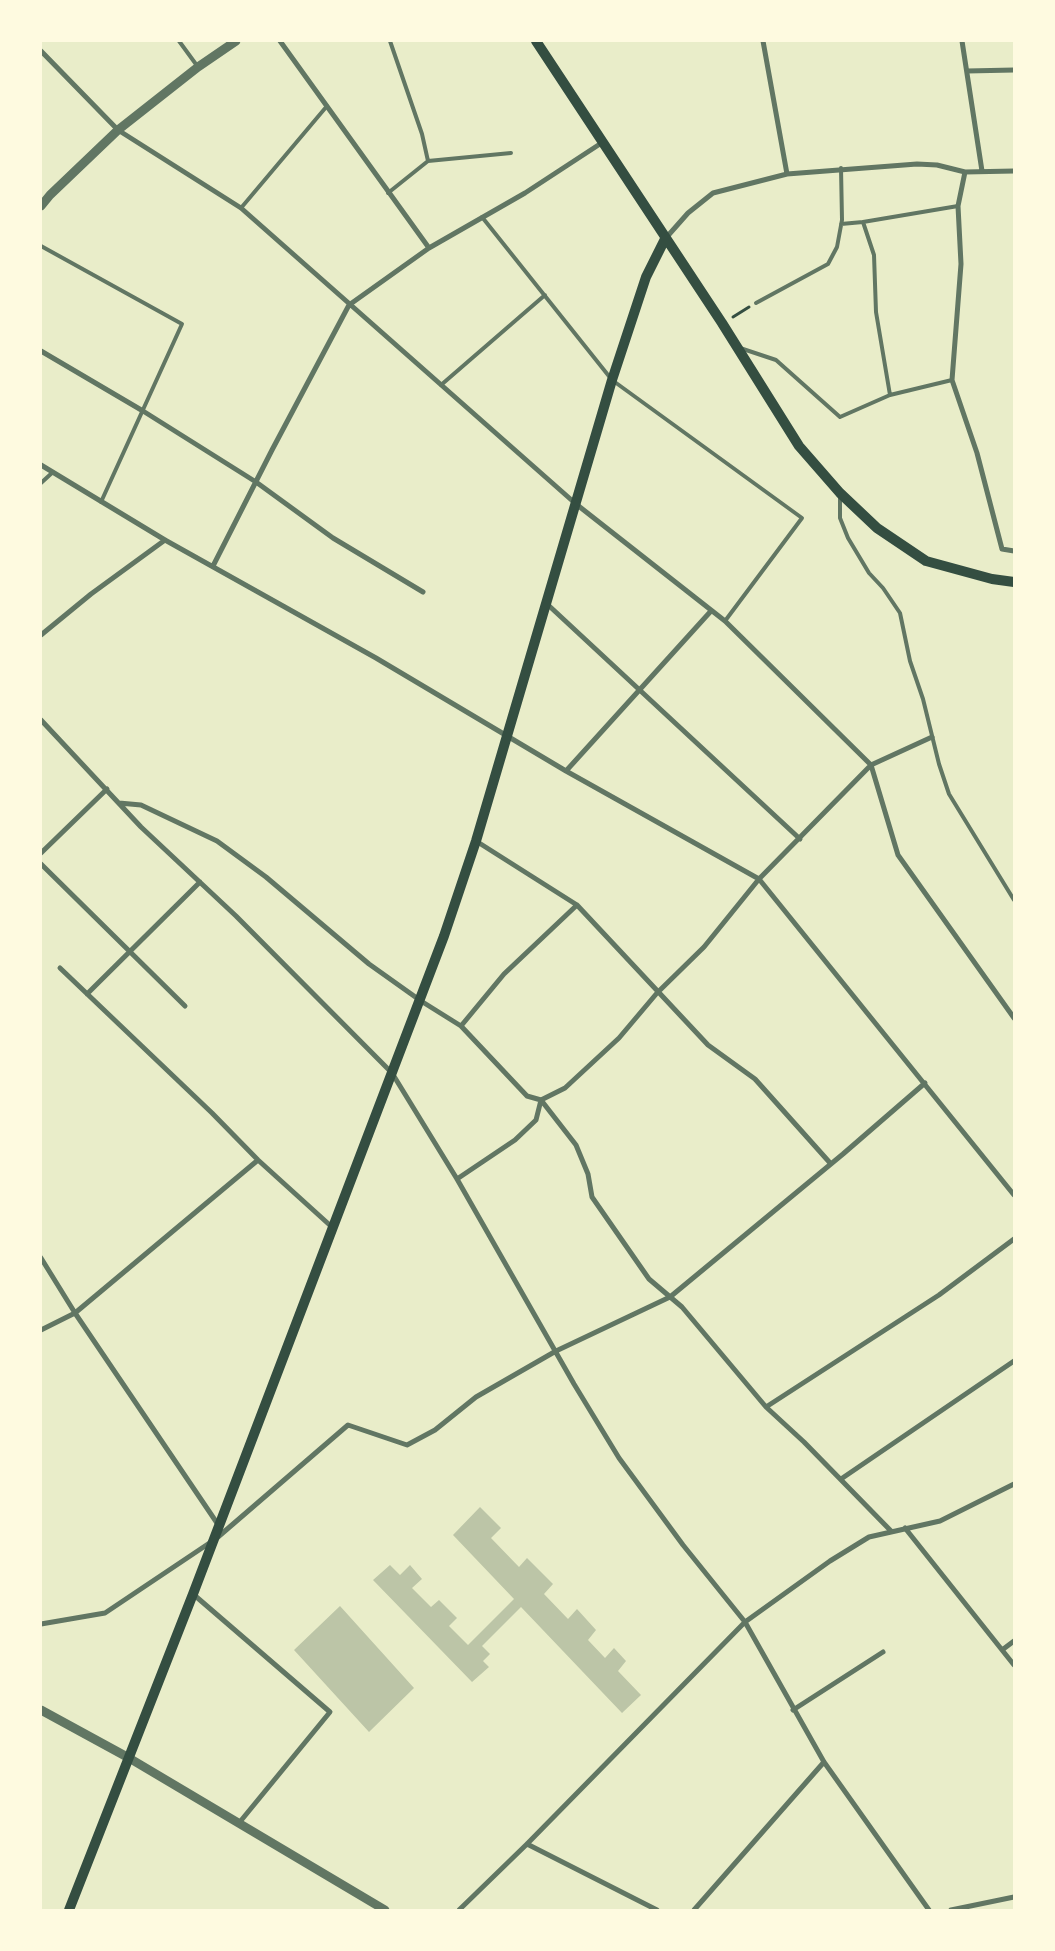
<!DOCTYPE html>
<html>
<head>
<meta charset="utf-8">
<style>
  body { margin:0 }
  #map { position:relative; width:1055px; height:1951px; overflow:hidden; background:#e9edc9; font-family:"Playfair Display",serif }
  canvas { display:block }
  .frame { position:absolute; inset:0; border:42px solid #fefae0; pointer-events:none }
</style>
</head>
<body>
<div id="map">
<canvas width="1055" height="1951"></canvas>
<div class="frame"></div>
</div>
<script>
const ctx = document.querySelector('canvas').getContext('2d');
ctx.lineJoin = 'round';
function fillPath(path, color) { ctx.fillStyle = color; ctx.fill(path, 'evenodd'); }
const poly = rows => new Path2D(rows.map(r => 'M' + r).join(''));
function trace(path, color, width, dash) { ctx.strokeStyle = color; ctx.lineWidth = width; ctx.lineCap = dash ? 'butt' : 'round'; ctx.setLineDash(dash || []); ctx.stroke(path); }
const building = poly([
  [480,1507,501,1528,491,1538,519,1567,527,1558,553,1584,544,1594,568,1619,577,1609,596,1630,588,1640,605,1658,614,1648,626,1661,618,1671,641,1695,622,1713,521,1607,482,1646,490,1654,483,1661,489,1667,472,1682,373,1580,390,1565,400,1575,410,1565,422,1579,412,1588,431,1607,439,1600,457,1618,449,1626,468,1645,514,1599,453,1535],
  [340,1606,414,1688,369,1732,294,1650]
]);
const path = poly([
  [733,317,749,307]
]);
const service = poly([
  [179,41,198,67],
  [428,161,511,153],
  [388,193,428,161,422,134,390,41],
  [241,208,327,106],
  [482,217,612,380,802,518,725,621],
  [863,222,874,255,876,312,890,395],
  [841,224,863,222,958,206],
  [41,246,182,324,101,502],
  [756,303,828,264,837,247,842,220,841,168],
  [740,348,776,360,840,417,890,395,952,380],
  [441,385,545,295],
  [41,483,53,472],
  [840,497,840,518,848,538,869,573,883,588,900,613,910,661,923,699,939,764,949,794,1014,900]
]);
const minor = poly([
  [280,41,429,248],
  [763,41,787,174],
  [962,41,982,171],
  [41,51,118,130,241,208,576,504,725,621,871,765,898,855,1014,1018],
  [967,71,1014,70],
  [965,172,958,206,961,264,952,380,977,453,1002,549,1014,551],
  [665,239,688,213,713,193,787,174,917,164,937,165,965,172,1014,171],
  [41,351,143,411,256,482,333,538,423,592],
  [41,465,165,540,376,658,566,771,759,879,1014,1195],
  [213,566,272,450,349,305,429,248,525,193,603,142],
  [546,603,800,839],
  [41,635,91,594,165,540],
  [41,720,141,827,236,916,392,1073,457,1179,574,1384,619,1458,683,1545,745,1622,824,1762,929,1910],
  [566,771,711,611],
  [119,803,141,805,217,841,266,877,369,964,421,1001,461,1026,527,1096,541,1100,576,1145,588,1174,592,1197,649,1279,682,1307,766,1407,804,1442,891,1531],
  [476,841,577,905],
  [41,853,107,789],
  [41,864,185,1006],
  [60,968,212,1113,258,1160,333,1228],
  [87,994,200,882],
  [461,1026,504,974,577,905,708,1045,755,1079,831,1164],
  [457,1179,515,1140,536,1120,541,1100,565,1088,619,1038,657,993,704,947,759,879,871,765,932,737],
  [41,1258,75,1313,219,1526],
  [41,1330,75,1313,258,1160],
  [766,1407,939,1295,1014,1239],
  [841,1479,1014,1361],
  [905,1528,1014,1665],
  [218,1537,348,1425,407,1445,435,1430,476,1397,556,1351,670,1297,843,1154,925,1083],
  [193,1594,330,1712,239,1823],
  [41,1624,105,1613,211,1542],
  [1002,1650,1014,1641],
  [793,1710,883,1652],
  [527,1844,657,1910],
  [459,1910,527,1844,745,1622,830,1561,869,1537,940,1521,1014,1484],
  [694,1910,824,1762],
  [951,1910,1014,1897]
]);
const tertiary = poly([
  [41,206,50,195,118,130,198,67,236,41],
  [41,1710,129,1758,385,1910]
]);
const secondary = poly([
  [536,41,722,323,799,446,840,493,877,528,926,561,992,579,1014,582],
  [69,1910,193,1594,444,936,476,841,612,380,646,277,665,239]
]);
fillPath(building, '#bcc5a7');
trace(path, '#344e41', 3);
trace(service, '#617663', 4);
trace(minor, '#617663', 5);
trace(tertiary, '#617663', 9);
trace(secondary, '#344e41', 10);
</script>
</body>
</html>
